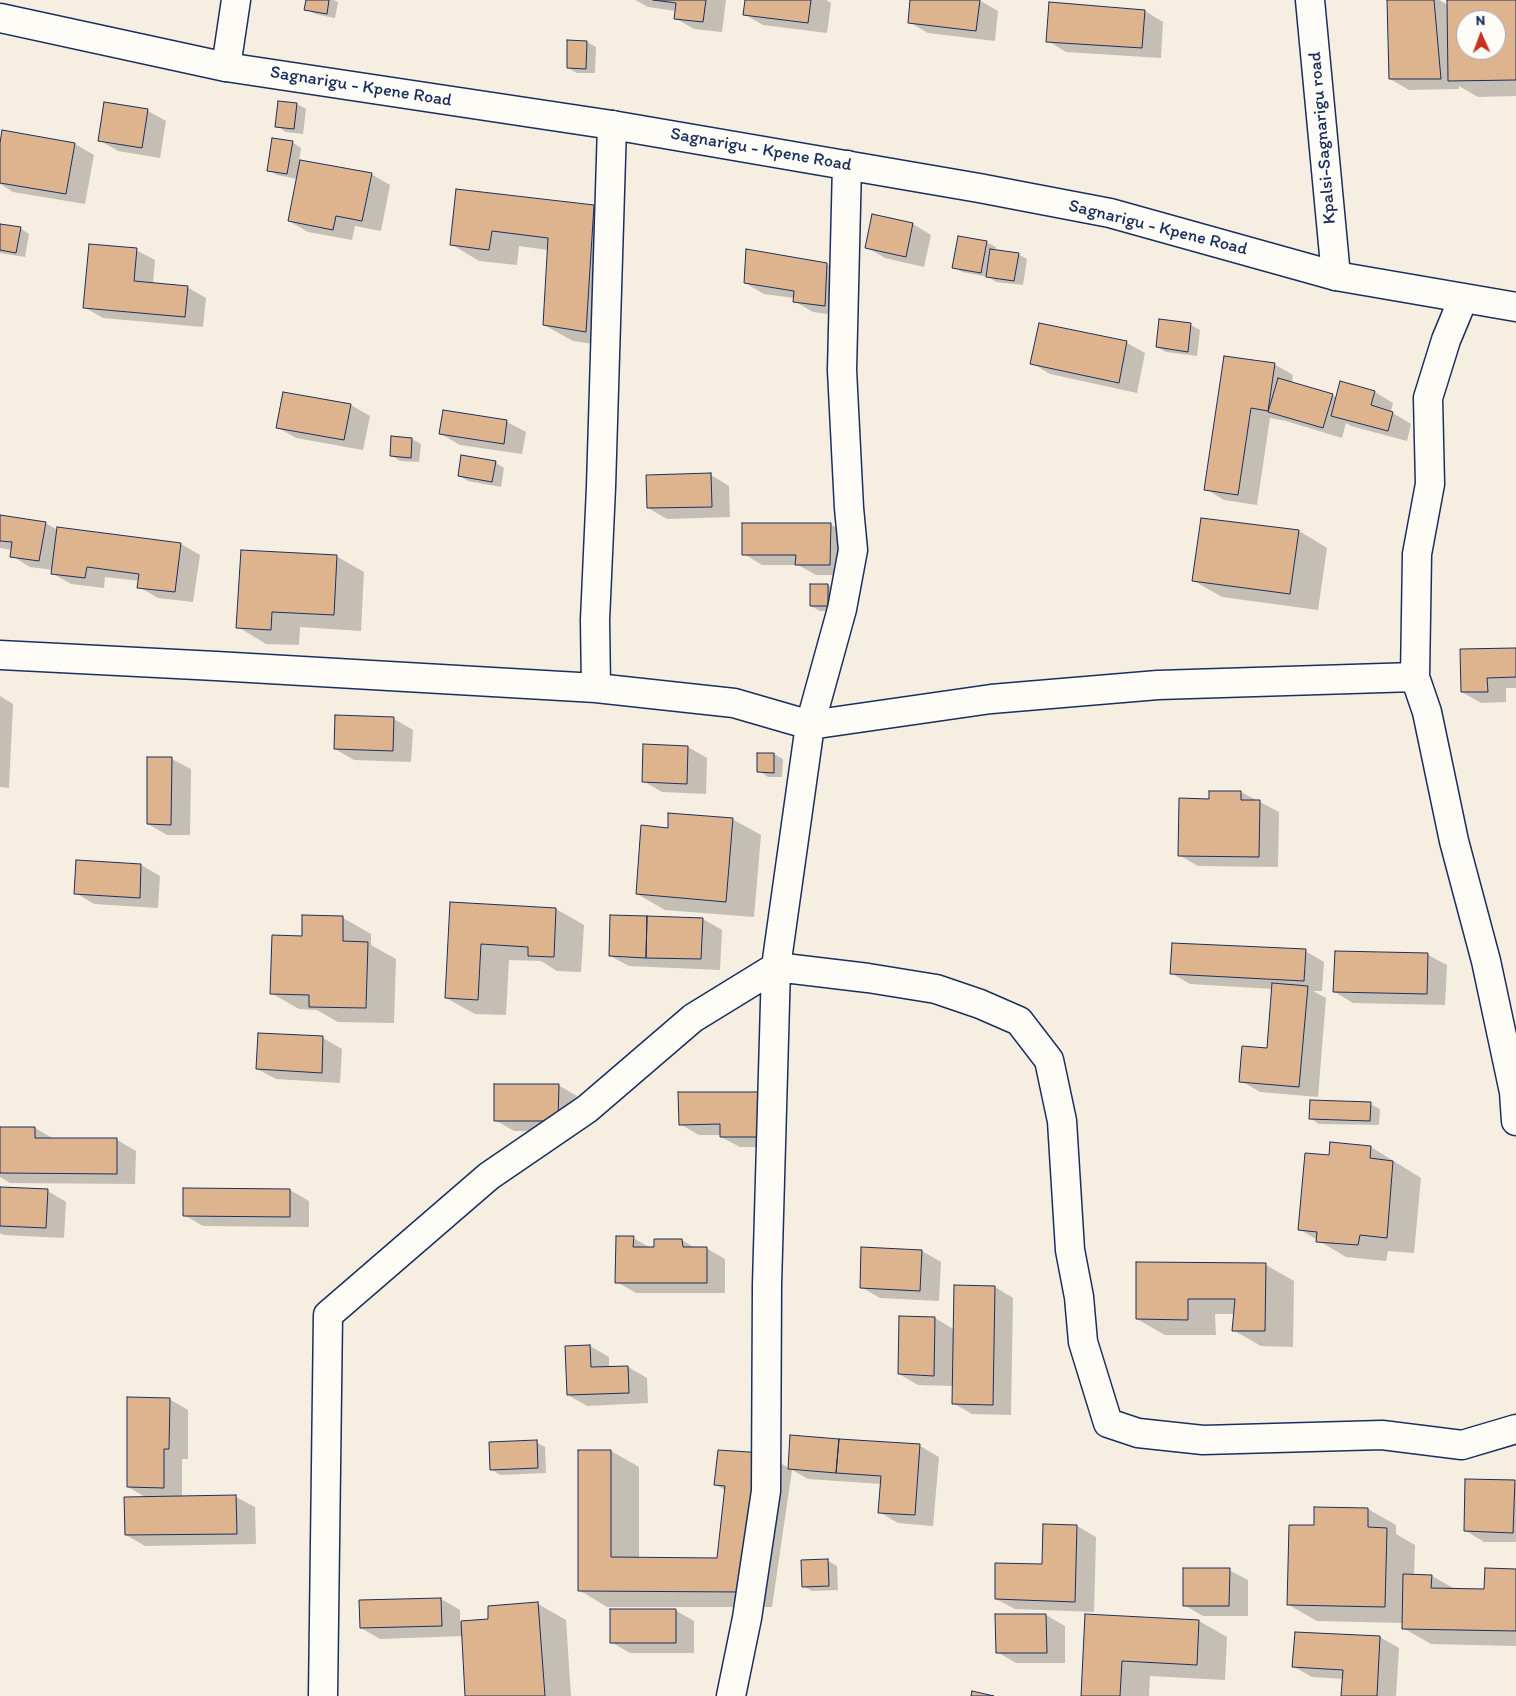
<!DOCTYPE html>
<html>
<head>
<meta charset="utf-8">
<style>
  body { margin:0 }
  #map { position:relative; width:1516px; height:1696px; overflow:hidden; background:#f7eee2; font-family:Itim,sans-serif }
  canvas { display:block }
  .north { position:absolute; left:1456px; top:10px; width:50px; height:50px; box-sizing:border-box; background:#fdfcf7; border:1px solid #a3aaba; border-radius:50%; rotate:358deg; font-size:14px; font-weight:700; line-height:20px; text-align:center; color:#1b2f5e }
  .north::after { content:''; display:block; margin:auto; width:18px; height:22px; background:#c8321e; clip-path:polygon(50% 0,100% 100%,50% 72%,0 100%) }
</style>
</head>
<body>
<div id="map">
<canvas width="1516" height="1696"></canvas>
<div class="north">N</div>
</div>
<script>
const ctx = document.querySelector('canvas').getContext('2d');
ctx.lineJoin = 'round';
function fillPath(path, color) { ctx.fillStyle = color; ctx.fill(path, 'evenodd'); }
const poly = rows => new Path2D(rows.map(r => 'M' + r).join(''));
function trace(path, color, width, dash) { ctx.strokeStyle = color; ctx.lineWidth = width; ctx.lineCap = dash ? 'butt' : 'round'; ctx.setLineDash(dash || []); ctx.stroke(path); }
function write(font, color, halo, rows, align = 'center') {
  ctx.font = font + ' Itim,sans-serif'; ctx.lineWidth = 4.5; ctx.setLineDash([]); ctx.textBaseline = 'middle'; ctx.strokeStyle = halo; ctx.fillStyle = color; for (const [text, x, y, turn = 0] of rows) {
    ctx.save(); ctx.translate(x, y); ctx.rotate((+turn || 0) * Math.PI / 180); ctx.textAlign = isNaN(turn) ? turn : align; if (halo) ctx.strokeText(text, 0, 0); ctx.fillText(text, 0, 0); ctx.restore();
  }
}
const shadow = poly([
  [307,0,334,0,338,2,335,18,315,14,306,9],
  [635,0,726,0,722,32,694,29,675,18,676,11,648,7],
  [747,0,826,0,831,3,827,33,763,25,744,14],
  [912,0,979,0,998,11,995,41,928,33,909,22],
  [1388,0,1439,0,1448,5,1448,0,1516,0,1516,96,1478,97,1459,86,1459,89,1409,90,1390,79],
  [1466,20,1496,20,1496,50,1466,50],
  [1145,11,1163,22,1161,58,1066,52,1048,41],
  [587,42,596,47,595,73,577,73,568,68],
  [297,104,306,109,303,134,286,132,277,126],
  [148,111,166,121,160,158,118,151,99,140],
  [3,131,75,144,94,155,85,204,13,192,0,184,0,150],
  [292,142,301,148,299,161,371,174,390,185,381,231,355,226,352,240,308,232,289,221,297,179,277,175,268,170],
  [457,191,594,207,622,223,614,347,573,341,544,325,548,250,519,246,517,265,479,261,451,244],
  [913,224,931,235,924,267,885,258,866,247],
  [0,226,20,228,29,234,25,257,0,253],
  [986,242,996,247,995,251,1018,254,1027,259,1023,285,996,282,989,277,962,272,953,267],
  [136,250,155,260,153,284,187,287,206,298,203,327,103,318,84,307],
  [827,264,846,275,843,316,813,312,794,301,794,298,764,294,745,283],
  [1160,321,1191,325,1200,330,1197,356,1166,352,1157,347],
  [1127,343,1145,353,1137,393,1050,374,1032,363],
  [1274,364,1293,375,1292,383,1337,397,1375,392,1393,403,1391,412,1411,424,1407,441,1351,426,1346,423,1342,438,1286,421,1270,418,1257,505,1224,500,1206,489],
  [284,393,351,405,370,416,363,450,296,438,277,427],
  [444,412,507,422,526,432,522,454,460,445,441,434],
  [412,439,421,444,419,462,400,461,391,455],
  [495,462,504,468,501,487,468,481,459,476],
  [711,475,729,486,730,517,667,519,648,508],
  [0,516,45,523,58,530,181,544,200,555,193,602,158,598,139,587,140,581,105,577,104,588,71,584,52,573,53,570,30,567,12,556,12,550,0,548],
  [830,524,849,535,849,575,816,575,798,565,762,565,744,554],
  [1299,531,1327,548,1318,610,1222,597,1194,581],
  [336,556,364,572,361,631,300,627,299,645,266,644,238,627],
  [828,585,837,591,837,611,820,611,811,606],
  [1516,649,1516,688,1506,688,1506,702,1481,703,1462,692],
  [0,696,13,704,9,788,0,787],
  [394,719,413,730,411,762,354,760,335,749],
  [644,746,688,747,707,758,706,794,662,792,643,781],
  [774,754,783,759,782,777,768,777,759,771],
  [149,758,172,759,191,769,190,835,167,835,148,824],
  [1241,792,1279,812,1278,867,1198,866,1179,855,1210,800],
  [732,819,761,835,754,917,665,910,637,894],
  [141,865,160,876,158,908,94,904,76,893],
  [451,903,556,909,584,925,581,972,557,971,541,961,509,960,506,1015,475,1014,446,998],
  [343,918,371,934,371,945,396,959,394,1023,338,1022,317,1010,299,1009,271,993,303,937],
  [703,919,722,930,720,970,629,966,610,956],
  [1305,951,1324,962,1322,991,1313,991,1326,998,1318,1097,1260,1092,1241,1081,1268,1049,1273,989,1190,984,1171,973],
  [1336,953,1428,955,1447,965,1445,1005,1353,1003,1335,992],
  [323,1038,342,1049,340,1083,276,1079,257,1069],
  [558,1085,577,1096,577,1131,514,1131,495,1120],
  [680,1093,780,1147,740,1147,721,1137,721,1135,699,1135,680,1124],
  [1370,1104,1380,1109,1379,1125,1319,1124,1310,1118],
  [0,1128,35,1128,54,1139,117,1140,136,1151,135,1184,10,1183,0,1177],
  [1371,1147,1421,1178,1414,1253,1388,1251,1386,1261,1346,1257,1299,1229,1330,1156],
  [0,1188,48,1191,66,1202,64,1238,4,1235,0,1233],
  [290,1190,309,1201,309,1227,203,1226,184,1215],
  [633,1238,651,1248,682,1240,695,1248,706,1248,725,1259,725,1293,636,1293,617,1282],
  [922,1251,941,1262,939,1301,880,1298,861,1287],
  [1266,1265,1294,1281,1293,1347,1261,1346,1233,1330,1235,1314,1215,1314,1216,1335,1165,1335,1137,1319],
  [995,1287,1013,1298,1011,1415,972,1414,953,1403,954,1386,918,1385,899,1374,935,1318,955,1330],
  [590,1346,609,1357,609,1368,628,1367,647,1378,648,1403,587,1406,568,1395],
  [169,1399,188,1410,188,1459,182,1459,182,1497,236,1497,255,1507,256,1544,145,1546,126,1535,147,1498,128,1487],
  [791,1436,920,1446,939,1457,933,1526,898,1523,879,1512,881,1484,808,1479,792,1470,772,1607,607,1607,579,1590,580,1451,611,1451,639,1467,639,1558,718,1559,726,1491,715,1484,764,1454,789,1468],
  [536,1442,545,1447,546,1473,500,1475,491,1469],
  [1514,1482,1516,1483,1516,1542,1484,1542,1466,1531],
  [1368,1509,1396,1525,1396,1534,1415,1545,1414,1575,1432,1576,1455,1589,1485,1590,1516,1570,1516,1646,1431,1644,1403,1628,1403,1623,1317,1621,1289,1605,1315,1526],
  [1077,1526,1096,1537,1094,1612,1015,1609,996,1599,1043,1565],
  [828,1561,837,1566,838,1590,812,1591,803,1586],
  [1229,1570,1248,1580,1248,1616,1203,1616,1184,1605],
  [441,1599,460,1610,460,1623,490,1620,538,1604,566,1620,571,1696,466,1696,463,1636,380,1639,361,1628],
  [675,1610,694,1621,694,1653,630,1653,611,1642],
  [997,1615,1046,1615,1065,1626,1065,1663,1016,1663,997,1652],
  [1087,1616,1199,1621,1227,1637,1225,1680,1150,1676,1149,1696,1083,1696],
  [1380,1637,1399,1648,1396,1696,1343,1696,1344,1679,1312,1677,1294,1667]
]);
const building = poly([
  [306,0,329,0,327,14,304,10,306,0],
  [653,0,706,0,703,22,674,19,676,3,653,0],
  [745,0,811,0,808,23,743,15,745,0],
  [910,0,980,0,976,31,908,23,910,0],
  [1387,0,1434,0,1441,79,1389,79,1387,0],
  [1447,0,1516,0,1516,80,1448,81,1447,0],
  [1466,20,1496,20,1496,50,1466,50,1466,20],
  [1049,2,1145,10,1142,48,1046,42,1049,2],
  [567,40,587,41,586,69,567,68,567,40],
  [278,101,297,103,294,129,275,127,278,101],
  [104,102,148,109,142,148,98,141,104,102],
  [2,130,75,143,66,194,0,183,0,143,2,130],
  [272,138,293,141,287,174,267,171,272,138],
  [300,160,372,173,362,221,336,216,333,230,288,221,300,160],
  [456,189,594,205,586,332,543,325,548,238,492,231,489,250,450,245,456,189],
  [872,214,913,223,906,257,865,248,872,214],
  [0,224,21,227,16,253,0,250,0,224],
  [958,236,987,241,981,273,952,268,958,236],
  [89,244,137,248,134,281,188,286,185,317,83,308,89,244],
  [746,249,827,263,825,306,793,302,794,291,744,283,746,249],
  [990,249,1019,253,1014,281,986,277,990,249],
  [1159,319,1191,323,1188,352,1156,347,1159,319],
  [1039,323,1127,341,1119,383,1030,364,1039,323],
  [1224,356,1275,363,1268,411,1251,408,1238,495,1204,490,1224,356],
  [1278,378,1333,394,1323,428,1268,412,1278,378],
  [1340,381,1375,391,1371,405,1393,412,1388,431,1331,416,1340,381],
  [283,392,351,404,344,440,276,428,283,392],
  [443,410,507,420,504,444,439,434,443,410],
  [391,436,412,438,411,458,390,456,391,436],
  [461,455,496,461,492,482,458,476,461,455],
  [711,473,712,507,647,508,646,475,711,473],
  [0,515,46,522,39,561,10,557,12,542,0,541,0,515],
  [1201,518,1299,530,1290,594,1192,581,1201,518],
  [742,523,831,523,830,565,795,565,796,555,742,555,742,523],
  [57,527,181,543,175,592,137,588,139,574,87,567,85,578,51,574,57,527],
  [241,550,337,555,334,615,272,612,271,630,236,628,241,550],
  [810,584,828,584,828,606,810,606,810,584],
  [1516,648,1516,677,1487,678,1488,692,1461,692,1460,649,1516,648],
  [335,715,394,717,393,751,334,749,335,715],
  [643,744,688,746,687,784,642,782,643,744],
  [757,753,774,753,774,773,757,772,757,753],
  [147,757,172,757,171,825,147,824,147,757],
  [1209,791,1241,791,1241,800,1260,800,1259,857,1178,856,1179,798,1209,799,1209,791],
  [668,813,733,818,726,902,636,894,641,825,668,828,668,813],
  [76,860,141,864,140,898,74,894,76,860],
  [450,902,556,908,554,957,528,956,528,947,481,944,478,1000,445,998,450,902],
  [302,915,343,916,343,941,368,942,366,1008,309,1007,309,995,270,994,272,935,302,936,302,915],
  [610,915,647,916,646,958,609,956,610,915],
  [647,916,703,918,701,959,646,958,647,916],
  [1172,943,1306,949,1304,981,1170,974,1172,943],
  [1335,951,1428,953,1427,994,1333,992,1335,951],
  [1272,983,1308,986,1299,1087,1239,1082,1242,1046,1267,1048,1272,983],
  [258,1033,323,1036,322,1073,256,1069,258,1033],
  [494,1084,559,1084,558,1121,494,1121,494,1084],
  [678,1092,762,1092,762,1137,720,1137,720,1124,679,1125,678,1092],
  [1310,1100,1371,1102,1370,1121,1309,1119,1310,1100],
  [0,1127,35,1127,35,1138,117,1138,117,1174,0,1173,0,1127],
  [1330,1142,1371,1146,1370,1158,1393,1161,1387,1238,1360,1235,1358,1245,1316,1242,1317,1232,1298,1230,1305,1153,1329,1155,1330,1142],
  [0,1187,48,1189,46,1228,0,1226,0,1187],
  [183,1188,290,1189,290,1217,183,1216,183,1188],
  [616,1236,634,1236,633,1247,654,1247,654,1239,682,1239,683,1247,707,1247,707,1283,615,1283,616,1236],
  [861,1247,922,1250,920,1291,860,1288,861,1247],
  [1136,1262,1266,1263,1265,1331,1232,1331,1235,1299,1188,1299,1188,1320,1136,1319,1136,1262],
  [954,1285,995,1286,993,1405,952,1404,954,1285],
  [899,1316,935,1317,934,1376,898,1374,899,1316],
  [590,1345,591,1367,628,1366,629,1393,567,1395,565,1346,590,1345],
  [127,1397,170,1398,169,1449,164,1449,164,1488,127,1487,127,1397],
  [790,1435,839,1439,836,1473,788,1469,790,1435],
  [839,1439,920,1444,915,1515,878,1513,881,1476,836,1473,839,1439],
  [537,1440,538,1468,490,1470,489,1442,537,1440],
  [578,1450,611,1450,611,1557,717,1558,725,1486,714,1485,718,1450,764,1453,744,1592,578,1591,578,1450],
  [1465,1479,1515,1480,1513,1533,1464,1531,1465,1479],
  [236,1495,237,1534,125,1535,124,1497,236,1495],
  [1314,1507,1368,1508,1368,1527,1387,1528,1385,1607,1287,1605,1289,1525,1314,1525,1314,1507],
  [1043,1524,1077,1525,1075,1602,995,1599,995,1563,1042,1564,1043,1524],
  [828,1559,829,1586,802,1587,801,1560,828,1559],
  [1183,1568,1230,1568,1229,1606,1183,1606,1183,1568],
  [1485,1568,1516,1569,1516,1631,1402,1629,1403,1574,1432,1575,1431,1588,1484,1589,1485,1568],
  [441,1598,442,1626,360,1628,359,1600,441,1598],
  [538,1602,545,1696,465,1696,461,1621,488,1619,488,1606,538,1602],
  [610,1609,676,1609,676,1643,610,1643,610,1609],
  [995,1614,1046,1614,1047,1653,996,1653,995,1614],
  [1085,1614,1199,1620,1197,1665,1122,1661,1120,1696,1081,1696,1085,1614],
  [1295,1632,1380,1636,1377,1696,1341,1696,1343,1670,1292,1667,1295,1632],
  [972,1691,994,1696,971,1696,972,1691]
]);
const minor = poly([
  [1310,0,1336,276],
  [226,67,236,0],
  [1463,299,1446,340,1428,398,1430,484,1417,554,1415,677,1427,712,1454,841,1486,961,1514,1092,1516,1121],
  [0,655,216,666,596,688,734,703,810,725,991,699,1158,685,1415,677],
  [596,688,595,620,601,487,612,125],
  [323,1696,328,1315,489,1176,587,1109,693,1018,776,967,868,978,936,989,980,1004,1019,1021,1049,1060,1062,1121,1070,1250,1079,1297,1083,1342,1108,1423,1138,1433,1203,1440,1382,1435,1462,1445,1516,1429],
  [731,1696,747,1618,766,1491,767,1285,776,967,810,725,842,609,853,550,849,508,842,370,847,165]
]);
const tertiary = poly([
  [0,18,226,67,612,125,979,188,1110,213,1336,276,1516,307]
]);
const streetNames = [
  ["Sagnarigu - Kpene Road",361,87,9],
  ["Kpalsi-Sagnarigu road",1323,138,-95],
  ["Sagnarigu - Kpene Road",761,150,10],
  ["Sagnarigu - Kpene Road",1158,228,14]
];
fillPath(shadow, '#0003');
fillPath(building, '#deb48f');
trace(building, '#1b2f5e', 1);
trace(minor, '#1b2f5e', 31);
trace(tertiary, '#1b2f5e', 31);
trace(minor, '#fdfcf7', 28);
trace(tertiary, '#fdfcf7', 28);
write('18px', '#1b2f5e', '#fdfcf7', streetNames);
</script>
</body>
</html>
